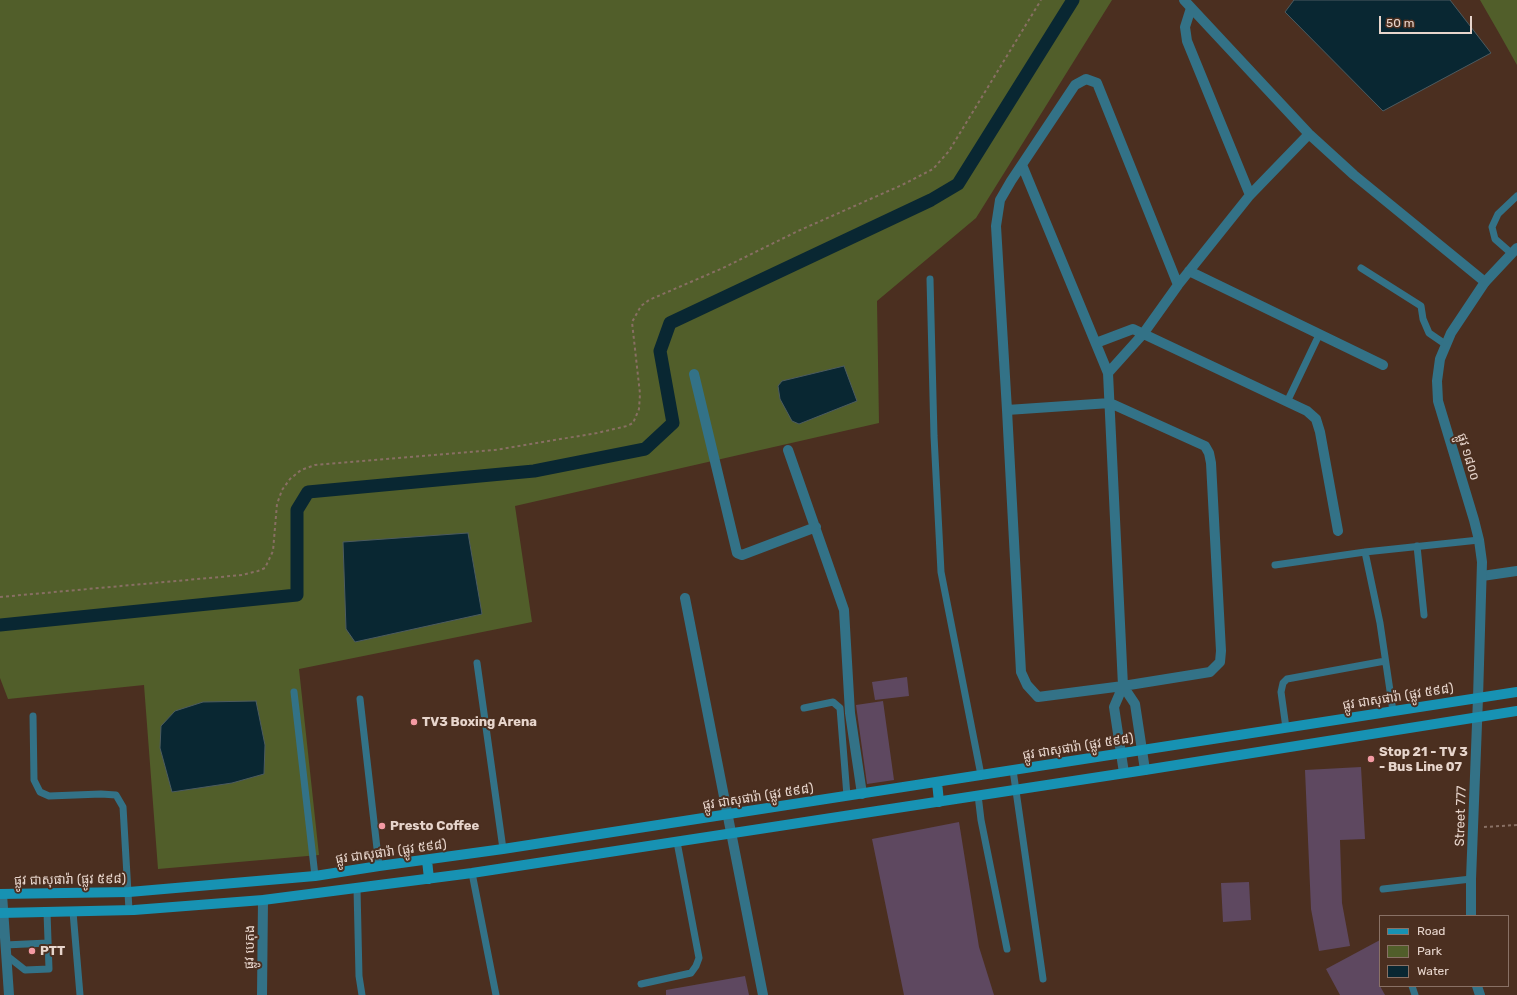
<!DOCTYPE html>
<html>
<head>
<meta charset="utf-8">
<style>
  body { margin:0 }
  #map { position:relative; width:1517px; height:995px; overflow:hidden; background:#4b2f20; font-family:Rubik,sans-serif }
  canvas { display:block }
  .legend { position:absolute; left:1379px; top:915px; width:130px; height:72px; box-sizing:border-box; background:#4b2f20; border:1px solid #897165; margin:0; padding:5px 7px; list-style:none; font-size:12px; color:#e7d5cc }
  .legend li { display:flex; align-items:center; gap:8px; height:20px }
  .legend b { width:20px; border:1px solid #897165 }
  .scale { position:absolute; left:1379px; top:16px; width:93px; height:18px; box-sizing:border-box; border:2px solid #e7d5cc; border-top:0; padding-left:5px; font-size:12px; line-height:14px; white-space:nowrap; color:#e7d5cc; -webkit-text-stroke:3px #4b2f20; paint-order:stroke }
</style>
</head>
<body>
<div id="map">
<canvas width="1517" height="995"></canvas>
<ul class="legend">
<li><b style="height:5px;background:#1792b3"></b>Road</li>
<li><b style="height:11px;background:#515e2a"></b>Park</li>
<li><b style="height:11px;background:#092732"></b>Water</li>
</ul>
<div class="scale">50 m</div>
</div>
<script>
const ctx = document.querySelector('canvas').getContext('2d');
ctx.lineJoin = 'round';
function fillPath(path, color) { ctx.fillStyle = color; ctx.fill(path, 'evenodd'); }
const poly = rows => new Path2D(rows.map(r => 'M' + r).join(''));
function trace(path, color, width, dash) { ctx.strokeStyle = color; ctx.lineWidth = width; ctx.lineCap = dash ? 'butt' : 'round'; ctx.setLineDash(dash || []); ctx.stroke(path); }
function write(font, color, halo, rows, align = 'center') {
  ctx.font = font + ' Rubik,"Noto Sans Khmer",sans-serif'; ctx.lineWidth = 4; ctx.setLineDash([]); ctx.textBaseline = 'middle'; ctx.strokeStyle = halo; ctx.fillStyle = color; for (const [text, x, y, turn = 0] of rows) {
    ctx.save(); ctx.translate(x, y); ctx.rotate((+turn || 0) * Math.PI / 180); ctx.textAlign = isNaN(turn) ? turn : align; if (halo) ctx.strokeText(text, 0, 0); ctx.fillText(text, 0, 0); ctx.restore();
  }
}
const green = poly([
  [0,0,1112,0,976,218,877,301,879,423,515,506,532,622,299,669,319,855,158,869,144,685,8,699,0,678],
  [1480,0,1517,0,1517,65,1499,33]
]);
const water = poly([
  [1294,0,1450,0,1491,53,1383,111,1285,12,1294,0],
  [844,366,857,401,799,424,792,421,780,399,778,386,782,381,844,366],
  [468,533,482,614,355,642,346,629,343,542,468,533],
  [256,701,265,745,264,774,232,783,172,792,160,748,161,726,175,711,203,702,256,701]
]);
const canal = poly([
  [0,625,297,595,297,510,308,492,534,471,645,449,673,423,660,351,670,323,931,200,958,184,1073,0]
]);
const building = poly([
  [907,677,909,696,875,700,872,682],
  [883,701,894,780,867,784,856,705],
  [1361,767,1365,839,1340,840,1342,903,1350,946,1319,951,1311,909,1305,770],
  [959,822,979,947,994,995,904,995,872,839],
  [1249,882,1251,920,1223,922,1221,883],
  [1380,940,1380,986,1385,995,1340,995,1326,969],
  [745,976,749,995,666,995,666,990]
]);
const path = poly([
  [0,597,242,575,258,571,265,568,273,551,277,504,282,490,290,479,301,470,315,465,495,450,597,433,627,426,633,423,639,409,640,394,632,322,641,306,649,300,723,268,798,231,902,185,933,169,949,151,1041,0],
  [1484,827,1517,825]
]);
const service = poly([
  [1511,253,1495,239,1492,227,1498,214,1517,196],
  [1361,268,1421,306,1423,319,1429,333,1445,344],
  [930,279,934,436,941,572,981,775],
  [1287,402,1319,335],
  [1417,546,1424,615],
  [1365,552,1380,623,1393,711],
  [1275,565,1365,552,1479,540],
  [477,663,503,849],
  [294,692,315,876],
  [360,699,379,866],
  [804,708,833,702,840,708,847,796],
  [33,716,34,780,40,792,49,796,101,794,116,795,123,807,129,910],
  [1286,728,1281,692,1283,683,1287,679,1385,661],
  [1013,770,1043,979],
  [978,795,981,820,1007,949],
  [472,873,496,995],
  [357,888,359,976,362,995],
  [1383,889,1471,879],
  [73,912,80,995],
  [5,945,48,943],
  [6,955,25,970,49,969,47,912],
  [641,984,691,973,696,966,699,958,677,842],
  [1412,986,1415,995]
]);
const minor = poly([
  [1184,0,1309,134,1354,175,1485,282],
  [1191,8,1185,27,1187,41,1250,195],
  [1022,165,1108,373,1123,686,1114,707,1124,773],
  [1189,271,1383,365],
  [1096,343,1133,329,1307,411,1316,419,1320,432,1338,531],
  [1108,373,1143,334,1178,285,1250,195,1309,134],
  [694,374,737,553,742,555,816,527],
  [1007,410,1110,403,1205,446,1209,453,1211,463,1221,651,1220,662,1210,672,1123,686,1038,697,1027,685,1021,672,1007,410,996,226,1000,200,1011,181,1075,85,1086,79,1097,83,1178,285],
  [788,450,844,610,850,713,862,794],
  [1482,576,1517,571],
  [685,598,763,995],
  [1123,686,1135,704,1145,770],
  [2,894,9,995],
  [262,995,263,900]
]);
const tertiary = poly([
  [1471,916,1471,879,1478,698,1482,562,1479,540,1474,520,1438,401,1437,381,1440,359,1451,333,1485,282,1517,248],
  [1477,986,1480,995]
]);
const secondary = poly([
  [937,782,939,802],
  [427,860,429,879],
  [0,894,129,892,315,876,379,866,503,849,1517,692],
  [0,913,134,910,263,900,472,873,1145,770,1517,711]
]);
const markers = [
  [414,722,4,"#f49aa3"],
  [1371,759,4,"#f49aa3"],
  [382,826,4,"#f49aa3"],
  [32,951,4,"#f49aa3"]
];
const streetNames = [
  ["ផ្លូវ ១៨០០",1468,457,73],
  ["ផ្លូវ ជាសុផារ៉ា (ផ្លូវ ៥៩៨)",1398,697,-9],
  ["ផ្លូវ ជាសុផារ៉ា (ផ្លូវ ៥៩៨)",1078,747,-9],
  ["ផ្លូវ ជាសុផារ៉ា (ផ្លូវ ៥៩៨)",758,797,-9],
  ["Street 777",1461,816,-88],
  ["ផ្លូវ ជាសុផារ៉ា (ផ្លូវ ៥៩៨)",391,852,-8],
  ["ផ្លូវ ជាសុផារ៉ា (ផ្លូវ ៥៩៨)",70,880,-1],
  ["ផ្លូវ បេតុង",250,947,-89]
];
const poiNames = [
  ["TV3 Boxing Arena",422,722],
  ["Stop 21 - TV 3",1379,752],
  ["- Bus Line 07",1379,767],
  ["Presto Coffee",390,826],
  ["PTT",40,951]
];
fillPath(green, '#515e2a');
fillPath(water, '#092732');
trace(water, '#4c5b60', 1);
trace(canal, '#092732', 13);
fillPath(building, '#5e4860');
trace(path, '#886f63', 2, [3, 3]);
trace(service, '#337287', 7);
trace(minor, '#337287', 10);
trace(tertiary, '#337287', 10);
trace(secondary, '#1792b3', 10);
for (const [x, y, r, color] of markers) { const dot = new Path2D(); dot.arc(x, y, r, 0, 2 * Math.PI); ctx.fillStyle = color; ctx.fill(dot); trace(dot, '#4b2f20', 1.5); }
write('13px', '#e7d5cc', '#4b2f20', streetNames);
write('bold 13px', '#e7d5cc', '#4b2f20', poiNames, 'left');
</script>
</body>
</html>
